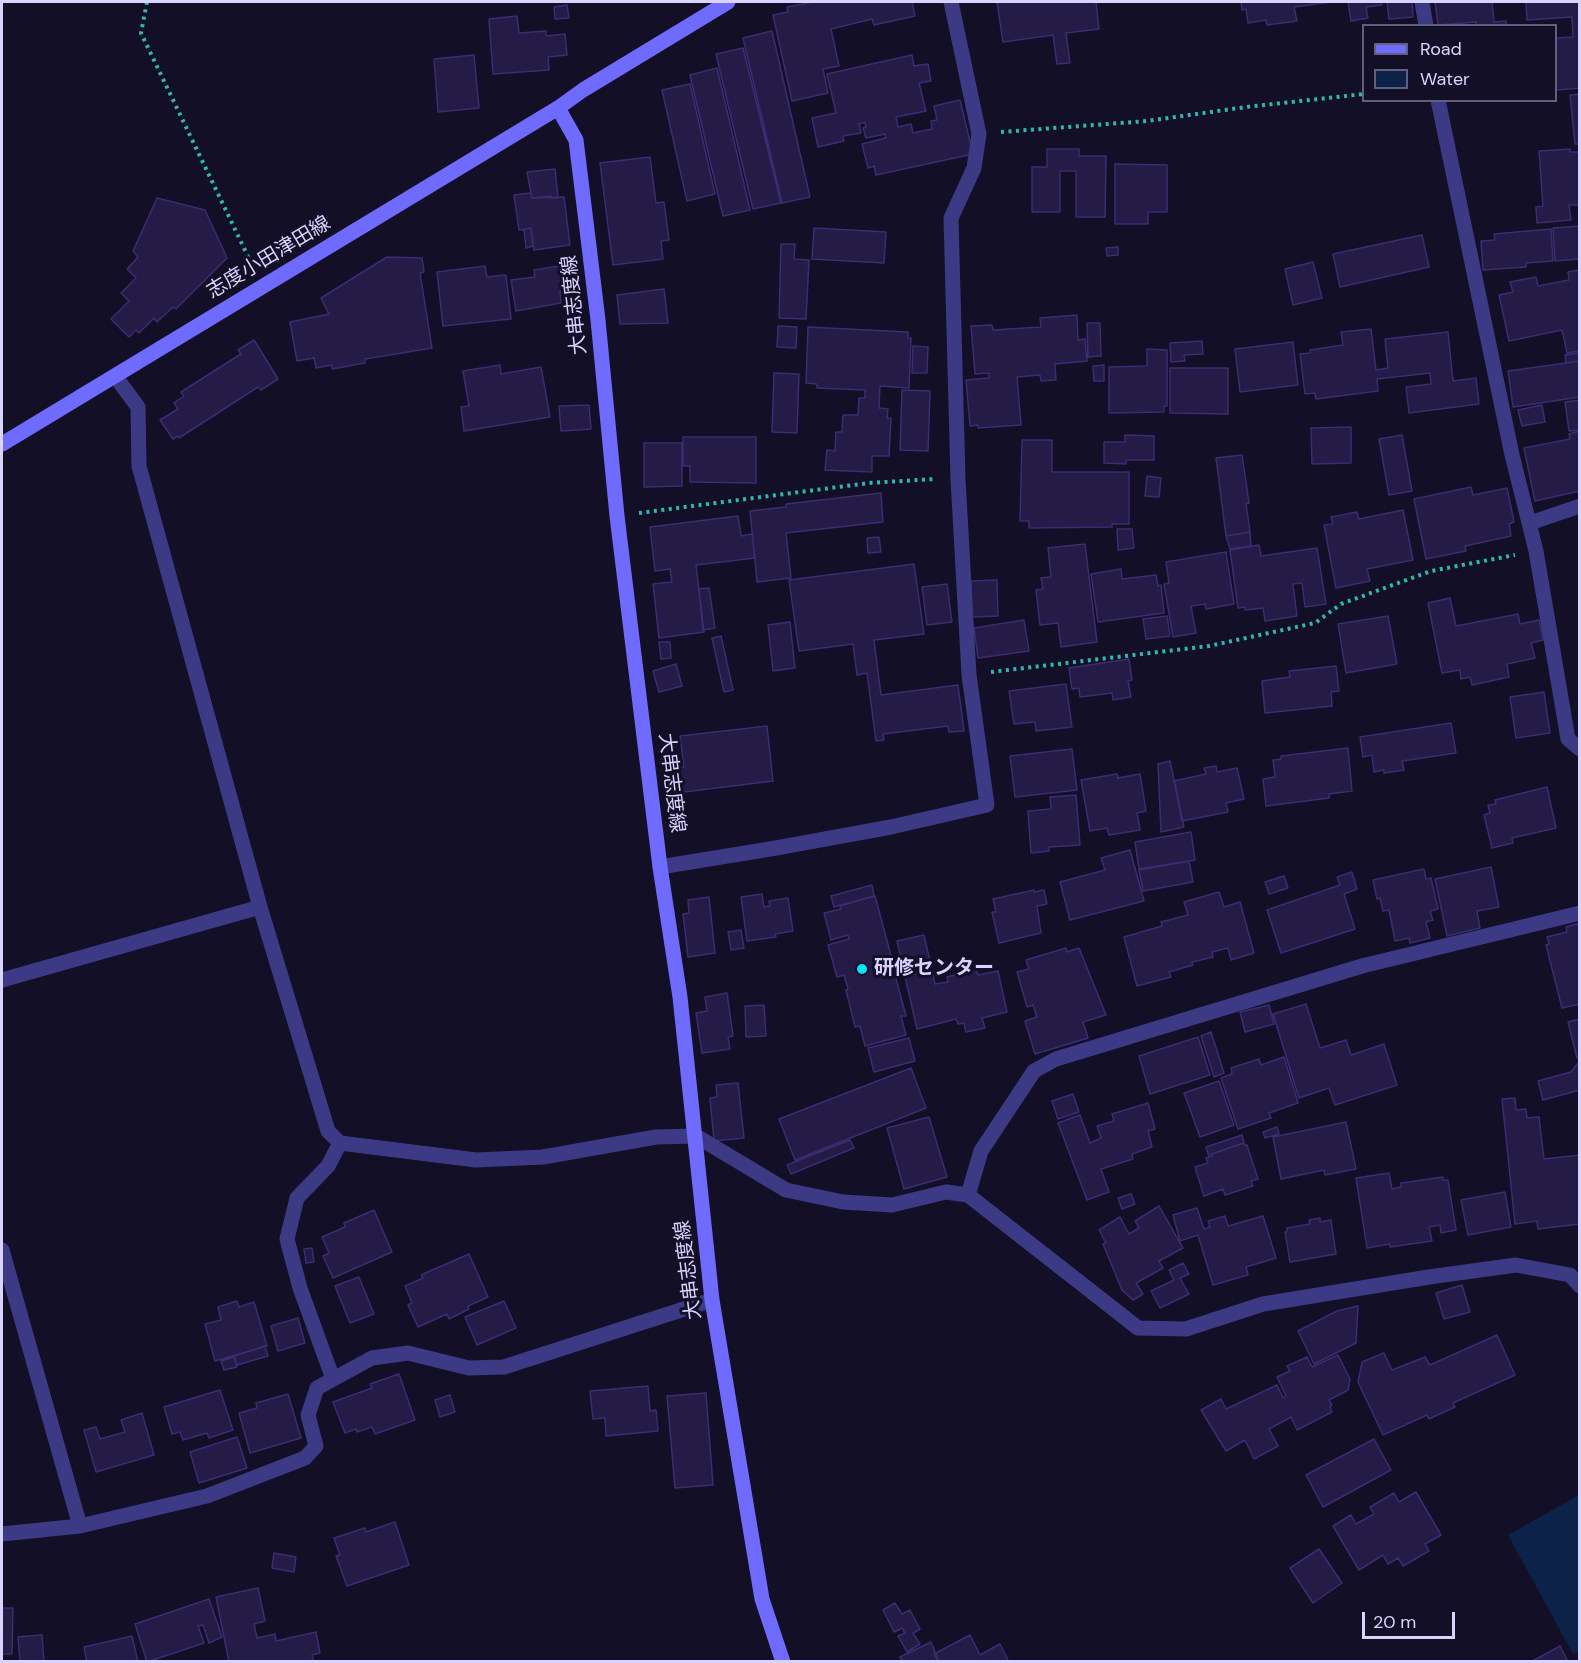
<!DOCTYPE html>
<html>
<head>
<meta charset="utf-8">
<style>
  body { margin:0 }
  #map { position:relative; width:1581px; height:1663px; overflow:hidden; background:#130f26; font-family:"DM Sans",sans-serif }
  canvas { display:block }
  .frame { position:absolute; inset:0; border:3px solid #d9d4ff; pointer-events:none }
  .legend { position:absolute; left:1362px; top:24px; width:195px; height:78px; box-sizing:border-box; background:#130f26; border:2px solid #625e7d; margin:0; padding:8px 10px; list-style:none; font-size:18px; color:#d9d4ff }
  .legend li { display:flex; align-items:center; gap:12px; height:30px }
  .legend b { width:30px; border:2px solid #625e7d }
  .scale { position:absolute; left:1362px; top:1612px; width:93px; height:27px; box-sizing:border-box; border:3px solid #d9d4ff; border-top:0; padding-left:8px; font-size:18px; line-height:21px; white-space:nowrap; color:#d9d4ff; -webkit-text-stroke:4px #130f26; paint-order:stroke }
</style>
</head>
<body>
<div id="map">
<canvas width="1581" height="1663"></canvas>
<div class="frame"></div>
<ul class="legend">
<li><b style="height:8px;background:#6f6bff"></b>Road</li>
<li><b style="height:16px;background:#0c2248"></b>Water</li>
</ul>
<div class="scale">20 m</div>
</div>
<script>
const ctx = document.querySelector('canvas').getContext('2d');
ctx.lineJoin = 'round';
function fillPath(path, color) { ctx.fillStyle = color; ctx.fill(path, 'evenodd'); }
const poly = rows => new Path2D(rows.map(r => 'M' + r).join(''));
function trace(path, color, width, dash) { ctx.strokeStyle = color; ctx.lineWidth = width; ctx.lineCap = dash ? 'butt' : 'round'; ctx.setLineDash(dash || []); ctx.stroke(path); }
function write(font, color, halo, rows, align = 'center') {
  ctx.font = font + ' "DM Sans","Noto Sans JP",sans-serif'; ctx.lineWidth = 6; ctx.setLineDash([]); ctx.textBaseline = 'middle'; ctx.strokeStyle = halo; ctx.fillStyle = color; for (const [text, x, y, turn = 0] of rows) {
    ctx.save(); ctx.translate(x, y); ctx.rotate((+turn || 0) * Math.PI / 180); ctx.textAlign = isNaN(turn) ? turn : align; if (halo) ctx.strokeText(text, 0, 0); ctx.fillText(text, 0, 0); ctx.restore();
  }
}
const water = poly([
  [1579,1495,1580,1650,1573,1654,1508,1535]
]);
const building = poly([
  [813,2,912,2,915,16,874,25,872,19,831,29,839,66,823,69,828,93,792,101,773,15,788,12,787,7,813,2],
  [997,2,1099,2,1096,2,1099,29,1066,33,1070,63,1057,64,1053,35,1003,42,997,2],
  [1241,2,1331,2,1294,7,1297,21,1267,25,1266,20,1248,23,1246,9,1242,10,1241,2],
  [1348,2,1381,2,1382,5,1366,7,1368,18,1351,21,1348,2],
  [1387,2,1412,2,1413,17,1389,19,1387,2],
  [1435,2,1492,2,1494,22,1506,21,1506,26,1476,26,1476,22,1438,25,1435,2],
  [1526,2,1580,2,1580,88,1556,90,1556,38,1573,37,1572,17,1527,20,1526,2],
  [567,5,569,18,555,19,554,7,567,5],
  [517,16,519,33,546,31,546,36,565,34,567,55,548,57,549,70,493,74,489,19,517,16],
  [772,31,810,197,782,203,743,38,772,31],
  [743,48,781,203,753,209,716,54,743,48],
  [474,55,479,108,438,112,434,59,474,55],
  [912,55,914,66,928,64,931,81,919,83,926,111,896,117,898,127,911,124,913,133,932,129,931,121,937,120,934,106,960,100,973,154,876,175,874,166,868,168,862,144,886,138,885,134,866,138,863,128,866,127,865,122,859,124,861,133,843,136,844,141,818,147,812,118,836,113,827,74,912,55],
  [717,68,750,210,723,216,690,75,717,68],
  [690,84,715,194,687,201,662,90,690,84],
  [1580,94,1580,144,1575,144,1570,95,1580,94],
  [1047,149,1079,149,1079,156,1106,156,1105,217,1076,217,1076,171,1060,171,1060,212,1032,212,1032,167,1047,167,1047,149],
  [1570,149,1570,152,1580,152,1580,205,1569,205,1571,220,1537,223,1536,207,1543,206,1539,151,1570,149],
  [650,157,656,203,664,202,669,240,661,241,663,259,613,265,600,163,650,157],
  [1115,164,1167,165,1167,212,1148,212,1148,224,1115,224,1115,164],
  [555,169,558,198,551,198,551,196,532,198,527,172,555,169],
  [531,193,532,198,564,197,570,245,534,250,531,228,519,230,514,195,531,193],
  [157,198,205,210,227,258,176,309,173,307,157,322,154,318,139,333,136,330,129,337,111,319,129,301,121,293,136,278,127,269,138,257,133,251,157,198],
  [1580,226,1580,259,1555,261,1553,228,1580,226],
  [531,228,533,246,526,248,524,229,531,228],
  [814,228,886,232,884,263,812,259,814,228],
  [1551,229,1553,261,1526,263,1526,267,1483,270,1481,241,1495,240,1494,234,1551,229],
  [1422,235,1429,267,1340,287,1333,254,1422,235],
  [781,244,795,244,794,259,809,260,806,319,779,318,781,244],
  [1118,247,1118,255,1107,256,1106,248,1118,247],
  [387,257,422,258,424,272,420,273,432,348,365,359,365,363,332,369,332,365,316,368,314,358,297,361,290,322,329,314,321,298,387,257],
  [1313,262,1322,298,1293,305,1285,269,1313,262],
  [485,266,487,277,506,275,511,319,443,326,437,272,485,266],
  [559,266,563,290,560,291,561,303,516,311,511,280,535,277,534,270,559,266],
  [1580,270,1580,351,1567,353,1562,330,1509,341,1499,295,1513,292,1510,282,1536,277,1538,286,1569,280,1568,272,1580,270],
  [664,289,668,323,620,324,617,295,664,289],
  [1077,315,1078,340,1085,339,1087,361,1055,364,1056,380,1041,381,1040,375,1017,377,1021,425,978,428,978,425,970,426,966,380,989,378,989,373,975,374,971,326,992,325,993,330,1041,327,1040,318,1077,315],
  [1087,323,1100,323,1101,356,1088,357,1087,323],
  [778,326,797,327,796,348,777,347,778,326],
  [808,327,908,332,908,338,911,338,909,388,880,386,879,408,888,409,887,418,891,418,889,456,872,456,872,472,825,470,827,450,835,451,836,432,842,432,843,415,858,415,859,398,865,398,865,390,817,388,817,384,806,383,808,327],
  [1371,329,1376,370,1388,368,1385,339,1448,332,1453,381,1476,378,1479,404,1409,413,1406,387,1431,384,1430,373,1377,379,1378,391,1316,399,1315,393,1305,394,1300,354,1310,353,1310,350,1343,345,1341,332,1371,329],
  [254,340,278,379,261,390,258,387,179,438,178,436,173,439,160,420,178,409,174,403,184,396,181,392,241,354,238,350,254,340],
  [1202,341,1203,354,1184,355,1185,361,1171,362,1170,343,1202,341],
  [1293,342,1298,385,1240,392,1235,349,1293,342],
  [913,346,928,347,927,373,912,373,913,346],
  [1147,349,1167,350,1167,406,1164,406,1164,412,1109,413,1109,367,1147,366,1147,349],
  [1580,353,1580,361,1566,363,1565,355,1580,353],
  [1580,361,1580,397,1513,407,1508,371,1580,361],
  [500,365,501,374,541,367,550,417,464,431,461,407,469,406,463,371,500,365],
  [1104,365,1104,381,1094,381,1093,366,1104,365],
  [1170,368,1228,368,1228,414,1170,413,1170,368],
  [774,373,799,374,797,433,772,432,774,373],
  [902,390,930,391,928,451,900,450,902,390],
  [1580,400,1580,430,1569,431,1565,402,1580,400],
  [589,405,591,429,561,431,559,406,589,405],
  [1542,405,1545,422,1522,426,1518,410,1542,405],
  [1351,427,1351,463,1312,464,1311,428,1351,427],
  [1580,431,1580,491,1535,501,1524,448,1570,439,1569,434,1580,431],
  [1125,435,1154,436,1154,460,1126,460,1126,464,1104,463,1104,442,1125,442,1125,435],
  [1402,435,1412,491,1389,495,1379,439,1402,435],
  [683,437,756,437,756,483,690,482,690,466,683,466,683,437],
  [1022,440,1052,440,1052,472,1129,472,1129,524,1112,524,1112,527,1029,528,1029,521,1020,521,1022,440],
  [644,443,682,443,682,486,644,487,644,443],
  [1242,455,1249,503,1246,504,1250,532,1226,536,1216,458,1242,455],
  [1147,476,1161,478,1159,497,1145,496,1147,476],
  [1471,487,1473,495,1507,488,1514,522,1509,524,1511,536,1465,546,1466,551,1426,559,1414,499,1471,487],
  [881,493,883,522,786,533,791,578,757,582,750,511,786,507,786,504,881,493],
  [1403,510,1413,560,1367,569,1370,581,1336,588,1324,525,1333,524,1331,517,1357,512,1359,519,1403,510],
  [738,516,741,536,752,534,755,558,696,565,704,632,659,638,653,584,672,582,670,569,655,571,650,527,738,516],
  [1117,529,1132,529,1134,548,1118,550,1117,529],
  [1250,532,1251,546,1230,549,1226,536,1250,532],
  [879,537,881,552,868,553,867,538,879,537],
  [1085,544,1097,642,1061,647,1058,623,1040,625,1036,590,1043,589,1041,578,1051,577,1048,548,1085,544],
  [1259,545,1261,556,1317,548,1326,604,1305,607,1302,583,1293,584,1297,616,1265,621,1263,608,1245,610,1245,607,1238,608,1230,550,1259,545],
  [1226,552,1234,604,1206,609,1205,604,1191,606,1196,633,1173,637,1164,584,1169,583,1166,562,1226,552],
  [914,564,924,634,874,640,881,695,958,685,964,731,949,732,948,726,883,734,884,740,876,741,867,673,857,675,853,644,799,651,789,580,914,564],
  [1121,569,1122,579,1156,575,1158,586,1161,585,1164,613,1098,622,1091,574,1121,569],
  [997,580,998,616,972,617,971,581,997,580],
  [947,584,952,622,927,625,922,587,947,584],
  [709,588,715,628,703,630,699,589,709,588],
  [1450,598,1456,626,1518,614,1520,624,1539,620,1543,640,1531,643,1535,658,1507,664,1509,677,1472,685,1470,677,1461,679,1460,670,1442,673,1428,603,1450,598],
  [1167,616,1170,636,1146,639,1143,619,1167,616],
  [1388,616,1397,664,1346,673,1338,624,1388,616],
  [1024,620,1029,651,978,658,974,628,1024,620],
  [790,622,795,668,773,671,768,625,790,622],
  [721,636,733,690,724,692,712,638,721,636],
  [659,642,670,642,671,658,661,659,659,642],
  [1129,659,1132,680,1128,681,1131,697,1113,700,1112,693,1080,697,1079,688,1072,689,1069,668,1129,659],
  [676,664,682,686,659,692,653,671,676,664],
  [1336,666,1339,691,1331,692,1332,706,1265,713,1262,681,1290,677,1289,671,1336,666],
  [1066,684,1072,727,1036,731,1035,722,1014,724,1009,691,1066,684],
  [1544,692,1550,733,1516,738,1510,697,1544,692],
  [1451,723,1456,753,1402,761,1404,770,1384,773,1384,770,1374,772,1372,755,1363,757,1360,737,1451,723],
  [767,726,773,781,676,793,673,768,684,767,680,736,767,726],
  [1348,748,1352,791,1329,794,1329,798,1266,806,1263,779,1275,777,1273,760,1281,759,1281,756,1348,748],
  [1072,749,1077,790,1015,797,1010,756,1072,749],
  [1170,761,1184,827,1161,832,1158,764,1170,761],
  [1216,766,1217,772,1237,768,1244,799,1226,803,1228,812,1182,821,1174,781,1206,774,1204,768,1216,766],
  [1117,774,1118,778,1140,774,1146,811,1137,813,1140,830,1109,835,1107,828,1090,831,1081,780,1117,774],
  [1547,787,1556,828,1512,838,1513,843,1492,848,1484,815,1490,813,1488,805,1496,804,1495,800,1547,787],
  [1076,795,1080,845,1049,847,1049,851,1031,853,1028,811,1051,809,1050,797,1076,795],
  [1191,832,1195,860,1139,869,1135,842,1191,832],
  [1130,850,1144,901,1070,920,1060,882,1105,870,1101,858,1130,850],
  [1189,861,1193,882,1143,891,1139,870,1189,861],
  [1491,867,1499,907,1477,911,1480,928,1447,936,1435,879,1491,867],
  [1424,869,1426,879,1431,878,1438,909,1430,911,1433,920,1426,922,1430,938,1410,943,1409,938,1395,941,1389,910,1383,911,1380,898,1377,899,1373,880,1424,869],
  [1352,872,1357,889,1344,894,1355,929,1281,953,1267,910,1340,885,1337,877,1352,872],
  [1284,876,1288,888,1269,894,1265,882,1284,876],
  [872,885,874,896,834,907,831,896,872,885],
  [1034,890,1034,892,1044,890,1047,904,1037,906,1041,933,999,943,992,912,996,912,993,899,1034,890],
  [1219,892,1224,907,1240,902,1254,953,1231,960,1228,948,1212,952,1213,957,1192,962,1193,965,1169,972,1171,977,1137,986,1124,937,1162,926,1161,922,1188,915,1184,902,1219,892],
  [762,894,764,907,770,906,769,901,788,898,793,931,775,934,776,937,747,941,741,897,762,894],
  [875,896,893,963,888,964,891,976,895,975,906,1016,901,1016,906,1035,865,1046,860,1026,855,1027,846,990,848,989,844,975,837,977,828,945,849,939,848,935,831,940,824,913,841,909,840,906,875,896],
  [709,897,715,953,688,957,683,914,689,913,688,900,709,897],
  [1580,923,1580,1004,1562,1008,1546,945,1549,944,1547,937,1567,932,1566,927,1580,923],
  [741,930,744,948,731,950,728,932,741,930],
  [924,935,935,984,948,982,947,977,976,970,978,975,998,971,1007,1012,982,1018,985,1028,966,1032,964,1023,958,1024,956,1019,917,1029,897,941,924,935],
  [1066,948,1067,952,1079,948,1106,1015,1083,1022,1088,1038,1035,1054,1025,1021,1037,1017,1033,1005,1027,1007,1017,972,1029,969,1026,960,1066,948],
  [727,993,733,1036,728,1037,730,1049,702,1053,696,1013,707,1011,705,997,727,993],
  [1306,1004,1320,1048,1346,1040,1351,1055,1384,1044,1397,1085,1335,1105,1329,1088,1299,1098,1273,1014,1306,1004],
  [764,1005,766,1036,746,1037,745,1006,764,1005],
  [1269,1005,1274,1024,1245,1032,1240,1012,1269,1005],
  [1580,1019,1580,1057,1577,1058,1568,1022,1580,1019],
  [1211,1032,1224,1073,1214,1077,1201,1036,1211,1032],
  [1198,1037,1210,1075,1150,1094,1139,1056,1198,1037],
  [909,1038,915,1061,874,1072,868,1048,909,1038],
  [1284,1057,1298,1103,1269,1113,1271,1118,1238,1129,1221,1078,1232,1074,1231,1068,1259,1059,1261,1065,1284,1057],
  [1578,1063,1580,1063,1580,1090,1543,1100,1538,1081,1571,1072,1578,1063],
  [911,1068,926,1108,795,1160,779,1119,911,1068],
  [1219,1081,1234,1125,1200,1137,1184,1093,1219,1081],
  [738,1083,744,1138,714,1141,710,1098,717,1097,716,1085,738,1083],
  [1073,1094,1079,1112,1058,1119,1052,1101,1073,1094],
  [1515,1098,1516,1110,1526,1109,1527,1118,1539,1117,1544,1159,1580,1155,1580,1224,1538,1229,1537,1221,1515,1224,1502,1099,1515,1098],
  [1148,1103,1155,1129,1148,1131,1152,1147,1132,1154,1133,1159,1101,1169,1109,1192,1087,1200,1058,1123,1080,1115,1090,1143,1101,1138,1097,1126,1114,1121,1112,1114,1148,1103],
  [929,1117,947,1177,904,1189,887,1128,929,1117],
  [1346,1122,1356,1169,1325,1175,1324,1170,1281,1179,1273,1137,1346,1122],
  [1277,1127,1279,1134,1265,1138,1263,1132,1277,1127],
  [1242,1135,1244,1143,1211,1154,1212,1156,1209,1157,1206,1147,1242,1135],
  [850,1140,854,1148,791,1174,787,1165,850,1140],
  [1244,1143,1244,1145,1247,1145,1258,1179,1251,1181,1253,1186,1225,1195,1223,1189,1204,1196,1195,1167,1208,1163,1206,1158,1212,1156,1212,1154,1244,1143],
  [1389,1173,1392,1189,1401,1187,1401,1183,1443,1177,1443,1180,1448,1180,1456,1230,1441,1233,1440,1225,1429,1227,1432,1241,1390,1247,1390,1244,1367,1248,1356,1178,1389,1173],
  [1505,1192,1511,1227,1468,1235,1461,1200,1505,1192],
  [1131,1194,1135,1204,1122,1209,1118,1198,1131,1194],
  [1159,1206,1183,1248,1159,1261,1163,1268,1136,1283,1143,1294,1133,1300,1122,1290,1103,1244,1106,1243,1099,1230,1120,1217,1129,1234,1139,1228,1135,1221,1159,1206],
  [1197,1208,1204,1229,1210,1227,1208,1221,1225,1216,1228,1226,1263,1216,1276,1258,1246,1267,1248,1275,1213,1285,1198,1235,1180,1241,1173,1215,1197,1208],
  [374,1210,392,1252,333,1278,323,1256,329,1253,322,1237,345,1227,344,1223,374,1210],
  [1320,1218,1320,1222,1331,1220,1336,1254,1290,1262,1285,1232,1287,1232,1287,1228,1310,1224,1309,1220,1320,1218],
  [312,1248,314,1262,306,1263,304,1249,312,1248],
  [469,1254,488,1297,468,1306,469,1309,449,1319,447,1314,418,1327,408,1305,412,1303,405,1286,423,1278,421,1275,469,1254],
  [1183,1263,1189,1274,1180,1278,1189,1294,1160,1308,1151,1291,1174,1280,1169,1270,1183,1263],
  [359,1277,374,1314,350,1323,335,1286,359,1277],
  [1462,1285,1470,1312,1444,1319,1436,1293,1462,1285],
  [237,1301,239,1307,254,1302,267,1346,215,1361,205,1324,221,1320,218,1307,237,1301],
  [504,1301,516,1328,477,1345,465,1317,504,1301],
  [1358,1306,1356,1343,1314,1364,1298,1331,1337,1311,1358,1306],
  [298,1318,305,1343,278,1351,271,1326,298,1318],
  [1497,1335,1515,1375,1453,1403,1455,1407,1429,1419,1427,1415,1383,1435,1358,1382,1362,1362,1384,1353,1392,1370,1425,1357,1430,1365,1497,1335],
  [265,1346,268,1356,237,1365,234,1356,265,1346],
  [1338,1355,1350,1379,1348,1390,1329,1400,1332,1405,1330,1407,1332,1412,1297,1430,1291,1417,1269,1429,1278,1446,1254,1459,1245,1440,1226,1451,1201,1410,1221,1399,1226,1409,1277,1385,1283,1398,1286,1396,1277,1377,1290,1371,1287,1366,1307,1357,1312,1367,1338,1355],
  [234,1357,237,1367,224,1370,221,1361,234,1357],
  [399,1374,415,1420,375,1434,372,1427,357,1432,356,1429,345,1433,333,1402,372,1388,370,1384,399,1374],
  [648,1386,650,1411,656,1410,658,1431,606,1436,605,1418,593,1419,590,1391,648,1386],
  [220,1390,233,1430,209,1438,207,1433,183,1440,180,1432,172,1434,164,1407,220,1390],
  [706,1393,713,1485,675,1488,667,1396,706,1393],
  [288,1394,301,1438,250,1453,239,1413,257,1408,256,1403,288,1394],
  [450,1395,455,1412,440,1417,435,1400,450,1395],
  [142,1413,154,1455,96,1472,84,1430,96,1427,100,1439,125,1432,121,1420,142,1413],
  [237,1437,247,1468,199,1483,190,1452,237,1437],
  [1374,1439,1391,1470,1323,1507,1306,1475,1374,1439],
  [1416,1492,1441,1535,1425,1544,1429,1551,1403,1566,1398,1558,1388,1564,1383,1555,1359,1570,1333,1526,1351,1515,1356,1524,1374,1514,1370,1507,1394,1493,1399,1502,1416,1492],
  [395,1522,409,1565,347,1586,336,1556,340,1555,334,1538,365,1528,366,1532,395,1522],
  [1319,1549,1342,1583,1313,1603,1290,1568,1319,1549],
  [274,1553,296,1557,294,1572,272,1568,274,1553],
  [258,1588,265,1621,254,1624,257,1638,275,1634,276,1641,316,1632,320,1653,312,1655,314,1662,229,1662,216,1597,258,1588],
  [209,1599,222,1637,209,1643,203,1625,198,1626,204,1643,147,1662,135,1624,209,1599],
  [895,1603,902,1614,910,1610,920,1629,913,1633,920,1644,907,1652,898,1636,905,1633,902,1628,894,1632,883,1610,895,1603],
  [2,1608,13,1608,12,1654,2,1654,2,1608],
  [42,1635,44,1662,20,1662,18,1637,42,1635],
  [970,1635,980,1655,1000,1644,1009,1662,939,1662,934,1654,970,1635],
  [132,1636,138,1662,87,1662,84,1647,132,1636],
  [931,1642,939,1662,903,1662,900,1657,931,1642],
  [1560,1646,1568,1662,1531,1662,1560,1646]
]);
const path = poly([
  [147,2,141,33,253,267],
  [1001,132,1147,121,1246,107,1364,94],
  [639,513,869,483,935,479],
  [991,672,1209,646,1315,623,1341,604,1431,571,1515,555]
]);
const minor = poly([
  [1422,2,1426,26],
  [1438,100,1512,455,1536,551,1568,739,1580,749],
  [115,376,138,407,139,466,260,907,328,1131,340,1143],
  [1530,523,1580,506],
  [660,867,776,848,891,827,987,805,969,675,958,479,951,218,974,168,979,134,951,2],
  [2,980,260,907],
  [968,1195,981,1151,1034,1071,1056,1059,1362,966,1580,913],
  [2,1250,80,1526],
  [333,1379,300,1288,287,1239,297,1198,328,1166,340,1143,476,1160,543,1157,656,1137,696,1136,786,1190,843,1202,892,1205,946,1192,968,1195,1138,1328,1186,1329,1263,1304,1429,1277,1516,1265,1570,1275,1580,1286],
  [2,1534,80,1526,207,1496,305,1458,316,1446,308,1415,317,1388,372,1358,408,1353,469,1368,504,1367,712,1300]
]);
const secondary = poly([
  [558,108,576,140,598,320,617,516,660,867,680,997,712,1300,762,1599,783,1662],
  [2,444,558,108,583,90,728,2]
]);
const markers = [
  [862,969,6,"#00e5ff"]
];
const streetNames = [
  ["志度小田津田線",269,258,-31],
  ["大串志度線",575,305,-96],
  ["大串志度線",671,783,83],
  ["大串志度線",689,1270,-97]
];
const poiNames = [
  ["研修センター",874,969]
];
fillPath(water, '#0c2248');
fillPath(building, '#241b47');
trace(building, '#3b2d73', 1.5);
trace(path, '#2fb8b0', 4, [3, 4.5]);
trace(minor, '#3d3a85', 15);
trace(secondary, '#6f6bff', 15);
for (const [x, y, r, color] of markers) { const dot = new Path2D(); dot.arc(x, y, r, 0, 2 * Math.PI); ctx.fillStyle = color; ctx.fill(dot); trace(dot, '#130f26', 2); }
write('20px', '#d9d4ff', '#130f26', streetNames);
write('bold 20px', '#d9d4ff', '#130f26', poiNames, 'left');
</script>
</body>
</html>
